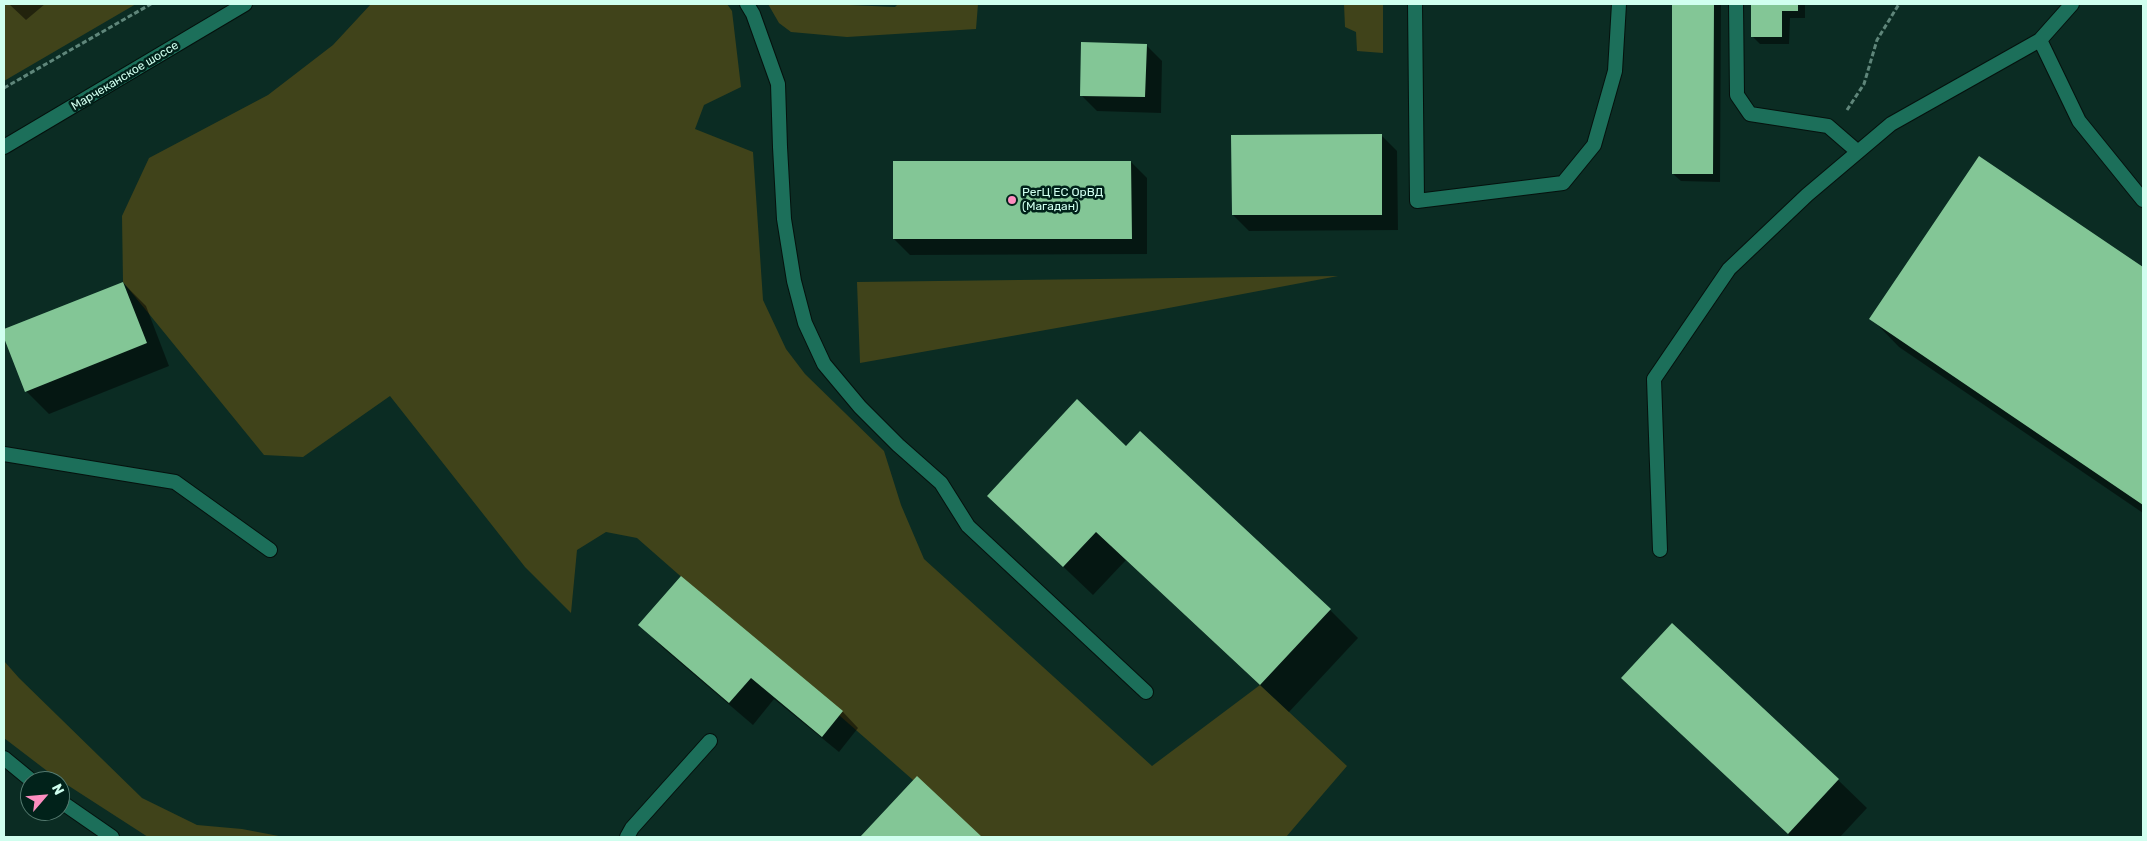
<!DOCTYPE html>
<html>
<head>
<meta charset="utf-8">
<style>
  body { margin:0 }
  #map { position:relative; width:2147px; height:841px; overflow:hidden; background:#0b2c23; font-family:Rubik,sans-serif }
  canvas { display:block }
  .frame { position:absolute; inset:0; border:5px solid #d0ffef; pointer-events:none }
  .north { position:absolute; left:20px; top:771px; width:50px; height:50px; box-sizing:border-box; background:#01221a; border:1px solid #547a6f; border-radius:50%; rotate:63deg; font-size:14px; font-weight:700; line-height:20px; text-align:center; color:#d0ffef }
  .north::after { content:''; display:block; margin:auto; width:18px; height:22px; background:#fd8ec0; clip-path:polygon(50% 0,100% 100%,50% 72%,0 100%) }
</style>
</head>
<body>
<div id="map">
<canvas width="2147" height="841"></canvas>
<div class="frame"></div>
<div class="north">N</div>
</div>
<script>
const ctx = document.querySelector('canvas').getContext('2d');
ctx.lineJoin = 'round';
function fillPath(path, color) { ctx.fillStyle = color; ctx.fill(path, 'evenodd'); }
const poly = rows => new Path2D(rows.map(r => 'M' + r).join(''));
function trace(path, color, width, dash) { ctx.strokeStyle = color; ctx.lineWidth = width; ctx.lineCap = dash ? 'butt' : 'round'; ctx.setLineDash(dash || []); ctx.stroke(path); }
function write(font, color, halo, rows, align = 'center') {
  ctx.font = font + ' Rubik,sans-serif'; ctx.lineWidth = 5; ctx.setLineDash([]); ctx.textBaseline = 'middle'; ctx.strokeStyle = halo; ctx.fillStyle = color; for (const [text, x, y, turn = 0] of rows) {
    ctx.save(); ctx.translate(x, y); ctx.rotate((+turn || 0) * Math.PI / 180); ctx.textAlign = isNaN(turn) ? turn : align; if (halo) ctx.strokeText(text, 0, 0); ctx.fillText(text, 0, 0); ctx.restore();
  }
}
const green = poly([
  [4,4,136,4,4,81],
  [371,4,727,4,732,11,741,87,704,105,695,129,753,152,763,300,786,349,805,374,884,451,901,505,924,559,1152,766,1260,685,1347,766,1286,837,978,837,637,538,606,532,577,550,571,613,525,567,390,396,303,457,264,455,123,282,122,216,149,158,268,95,333,45],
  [768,4,827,4,895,7,898,4,978,4,976,29,847,37,791,32,779,23],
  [1344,4,1383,4,1383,53,1357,51,1356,32,1345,27],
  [1338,276,1158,310,860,363,857,282],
  [4,661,19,678,142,798,197,825,242,829,284,837,148,837,55,777,4,738]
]);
const shadow = poly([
  [9,4,45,4,26,20],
  [1674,4,1721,4,1720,182,1681,181,1673,174],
  [1752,4,1805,4,1805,18,1790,18,1789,44,1760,44,1752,36],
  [1146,45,1162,61,1161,113,1097,111,1081,95],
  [1381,135,1397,151,1398,230,1249,231,1233,215],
  [1980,158,2143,269,2143,513,1899,347,1871,318],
  [1131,162,1147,178,1147,254,910,255,894,239],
  [123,283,146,306,169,366,49,414,26,391,4,331],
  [1126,448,1330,610,1358,638,1289,712,1126,560,1093,595,989,496],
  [640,625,771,654,843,712,858,728,839,752,774,699,753,725,663,648],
  [1622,678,1838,780,1867,808,1840,837,1791,837],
  [917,778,980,837,862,837]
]);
const building = poly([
  [1672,4,1714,4,1713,174,1672,174],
  [1751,4,1798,4,1798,11,1782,11,1782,37,1751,37],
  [1081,42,1147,44,1145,97,1080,96],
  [1382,134,1382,215,1232,215,1231,135],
  [1979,156,2143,267,2143,505,1869,319],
  [893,161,1131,161,1132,239,893,239],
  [123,282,147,343,25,392,4,338,4,329],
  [1077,399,1126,446,1140,431,1331,609,1260,685,1096,532,1063,567,987,496],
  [681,576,843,711,822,737,751,678,729,703,638,625],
  [1672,623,1839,779,1788,834,1621,678],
  [917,776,982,837,860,837]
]);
const path = poly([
  [4,88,151,4],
  [1847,110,1864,84,1877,40,1899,4]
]);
const service = poly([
  [747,4,753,14,778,84,780,147,784,219,794,281,805,323,824,364,860,407,898,445,941,483,968,526,1146,692],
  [1415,4,1417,201,1563,183,1594,145,1615,71,1619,4],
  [1736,4,1737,95,1750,114,1828,126,1858,152],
  [2072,4,2040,40,2079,121,2143,200],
  [4,454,175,482,270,550],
  [1660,550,1654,379,1729,269,1807,195,1891,124,2040,40],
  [4,758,32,781],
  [60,801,112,837],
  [627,837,632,828,710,741]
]);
const tertiary = poly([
  [4,147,245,4]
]);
const markers = [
  [1012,200,5,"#fd8ec0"]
];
const streetNames = [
  ["Марчеканское шоссе",125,76,-31]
];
const poiNames = [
  ["РегЦ ЕС ОрВД",1022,193],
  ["(Магадан)",1022,207]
];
fillPath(green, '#40431a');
fillPath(shadow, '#0007');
fillPath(building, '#83c696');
trace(service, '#05110d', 16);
trace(tertiary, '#05110d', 16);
trace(path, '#5f867a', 3, [5, 2.5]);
trace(service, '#1c6f5a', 14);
trace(tertiary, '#1c6f5a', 14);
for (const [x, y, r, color] of markers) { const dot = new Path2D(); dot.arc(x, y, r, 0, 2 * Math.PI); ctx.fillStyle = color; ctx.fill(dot); trace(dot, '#01221a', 2); }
write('12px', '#d0ffef', '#01221a', streetNames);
write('12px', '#d0ffef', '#01221a', poiNames, 'left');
</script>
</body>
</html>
